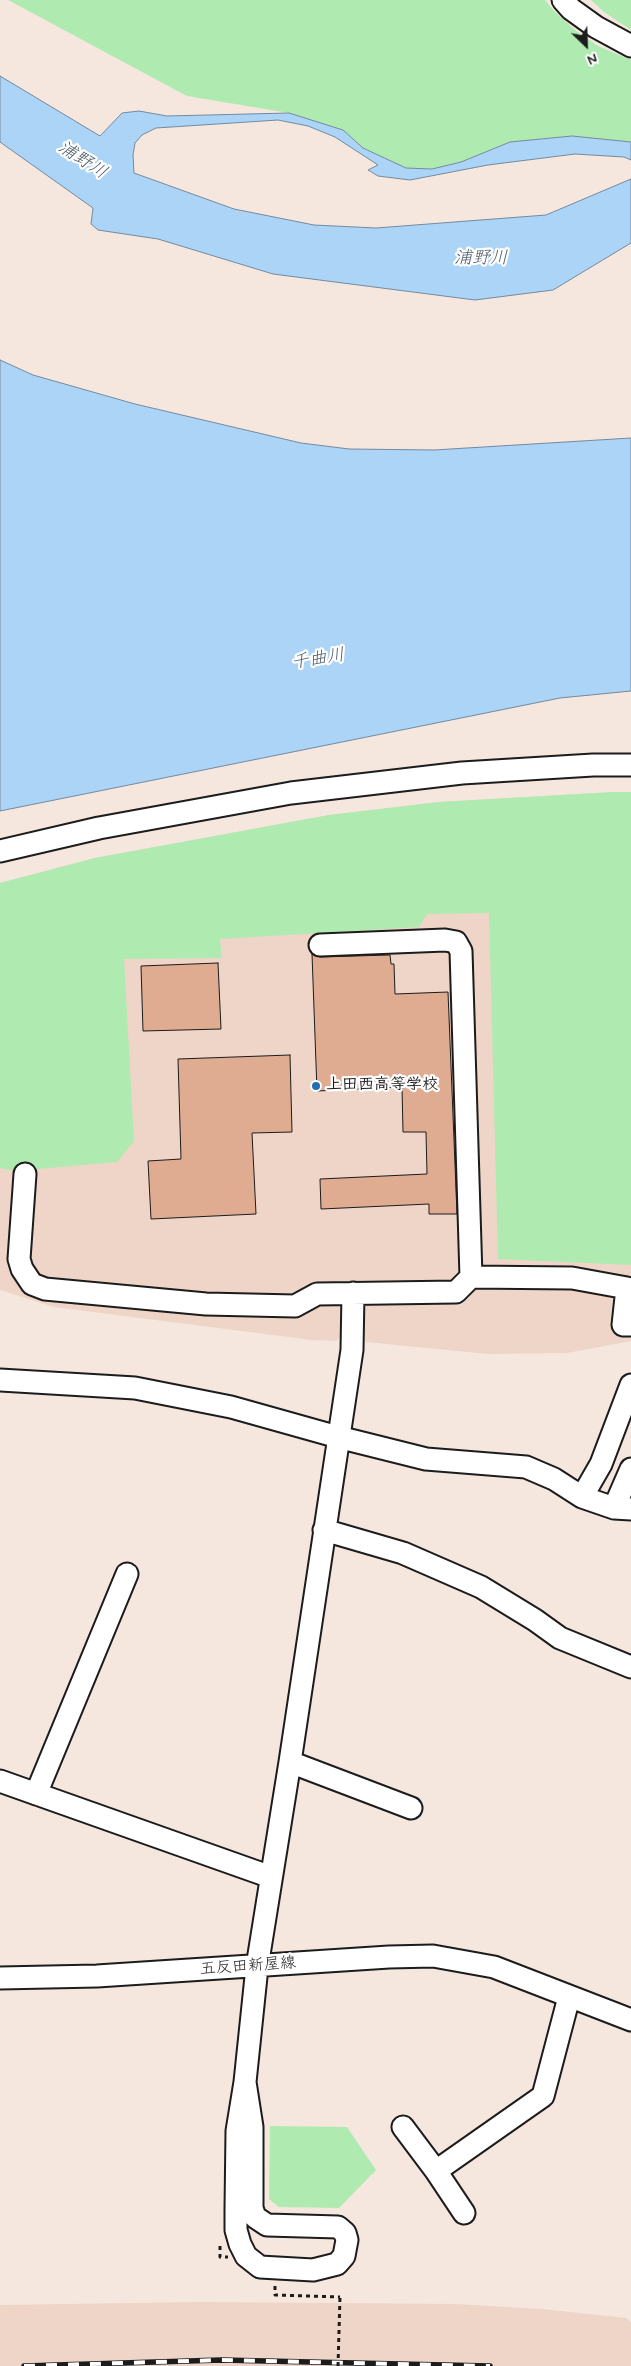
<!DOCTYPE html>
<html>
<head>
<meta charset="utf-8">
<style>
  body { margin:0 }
  #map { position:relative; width:631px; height:2366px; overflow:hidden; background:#f5e6de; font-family:Mynerve,sans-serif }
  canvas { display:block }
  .north { position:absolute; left:561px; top:20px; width:50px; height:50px; -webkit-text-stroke:4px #fff; paint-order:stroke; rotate:156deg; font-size:14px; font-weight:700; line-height:20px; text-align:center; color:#1c1c1c }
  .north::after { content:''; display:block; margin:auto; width:18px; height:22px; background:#1c1c1c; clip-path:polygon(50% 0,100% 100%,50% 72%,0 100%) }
</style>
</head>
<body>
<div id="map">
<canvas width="631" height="2366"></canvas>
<div class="north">N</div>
</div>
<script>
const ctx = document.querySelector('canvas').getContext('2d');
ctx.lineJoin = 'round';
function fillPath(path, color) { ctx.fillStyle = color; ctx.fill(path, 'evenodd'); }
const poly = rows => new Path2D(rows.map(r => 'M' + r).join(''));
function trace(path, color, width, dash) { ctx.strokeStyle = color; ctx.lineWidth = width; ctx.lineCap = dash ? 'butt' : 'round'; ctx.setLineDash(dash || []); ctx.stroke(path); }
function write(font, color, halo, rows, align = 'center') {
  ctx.font = font + ' Mynerve,"Klee One",sans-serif'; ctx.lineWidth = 4.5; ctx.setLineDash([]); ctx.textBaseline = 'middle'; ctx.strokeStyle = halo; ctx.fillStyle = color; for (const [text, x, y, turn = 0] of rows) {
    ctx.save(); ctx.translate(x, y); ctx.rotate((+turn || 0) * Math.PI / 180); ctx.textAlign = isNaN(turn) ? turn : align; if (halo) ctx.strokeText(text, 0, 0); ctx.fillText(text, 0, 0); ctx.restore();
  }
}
const built = poly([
  [613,792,631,792,631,1341,567,1353,488,1354,366,1342,362,1338,363,1314,336,1341,312,1340,54,1307,0,1290,0,883,95,858,329,815,439,802],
  [200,2302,455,2304,542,2309,626,2318,631,2322,631,2366,0,2366,0,2305]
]);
const green = poly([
  [8,0,545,0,555,12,575,30,598,46,631,60,631,142,572,136,510,142,461,162,432,169,406,168,363,148,343,130,289,113,187,96],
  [591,0,631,0,631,30,604,12],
  [613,792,631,792,631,1265,498,1259,489,913,427,914,419,927,220,939,222,958,124,959,134,1141,117,1162,15,1171,0,1168,0,883,95,858,329,815,439,802],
  [270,2126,347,2127,376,2170,339,2208,279,2207,269,2199]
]);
const water = poly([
  [0,76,100,136,122,113,139,111,167,116,289,113,343,130,363,148,406,168,432,169,461,162,510,142,572,136,631,142,631,160,624,157,575,154,488,165,410,180,378,176,368,170,378,165,335,137,308,126,278,120,156,128,142,135,135,143,133,155,134,173,234,209,314,225,376,228,546,215,631,179,631,243,553,290,475,300,273,274,158,239,98,230,91,224,93,208,0,142,0,76],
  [0,360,33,375,135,404,301,443,349,449,434,450,631,438,631,691,560,698,0,811,0,360]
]);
const building = poly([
  [312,954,320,957,390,955,391,964,394,964,395,994,448,992,457,1214,429,1214,429,1204,321,1209,320,1179,427,1174,426,1132,403,1132,402,1087,317,1091,312,954],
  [218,963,221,1029,143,1031,141,966,218,963],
  [290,1055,292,1132,252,1133,256,1214,151,1219,148,1161,181,1159,178,1059,290,1055]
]);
const path = poly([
  [220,2246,220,2257,228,2257],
  [275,2286,275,2295,340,2297]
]);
const minor = poly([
  [563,0,571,9,596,27,631,46],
  [0,851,99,828,291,793,462,773,593,765,631,765],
  [320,945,445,940,456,942,461,951,471,1277],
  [25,1174,19,1259,22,1269,32,1284,45,1289,206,1304,295,1306,317,1294,456,1292,471,1277,572,1278,627,1288,623,1325,631,1325],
  [0,1380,135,1388,231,1407,338,1437,426,1459,526,1467,554,1479,582,1497,614,1508,631,1509],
  [582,1497,601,1464,631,1385],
  [614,1508,631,1469],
  [324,1530,403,1553,481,1587,535,1620,560,1638,631,1667],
  [290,1762,411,1808],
  [0,1781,271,1877],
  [36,1794,127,1574],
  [0,1978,97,1976,389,1957,433,1956,494,1967,631,2020],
  [245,2082,252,2127,252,2208,255,2217,267,2225,338,2227,345,2233,347,2240,344,2256,337,2264,313,2270,260,2267,246,2256,240,2244,236,2230,236,2209,237,2131,245,2082,257,1967,290,1762,352,1350,353,1293],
  [403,2127,436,2171,464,2213],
  [436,2171,543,2096,569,1997]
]);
const rail = poly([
  [24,2366,221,2360,490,2366]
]);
const pathBridge = poly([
  [338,2366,340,2297]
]);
const markers = [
  [316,1086,5,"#1f6fb2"]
];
const poiNames = [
  ["上田西高等学校",326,1086]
];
const streetNames = [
  ["五反田新屋線",248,1967,-4]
];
const waterNames = [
  ["浦野川",82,161,33],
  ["浦野川",481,259],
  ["千曲川",318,660,-9]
];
fillPath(built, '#eed5c7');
fillPath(green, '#afebb1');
fillPath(water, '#acd4f7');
trace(water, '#728a9f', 1);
fillPath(building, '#dfac92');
trace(building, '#1c1c1c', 1);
trace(minor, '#1c1c1c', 25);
trace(path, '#1c1c1c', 3, [4, 4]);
trace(minor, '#fff', 21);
trace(rail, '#1c1c1c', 5.5);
trace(rail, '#fff', 4, [11]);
trace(pathBridge, '#1c1c1c', 3, [4, 4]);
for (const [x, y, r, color] of markers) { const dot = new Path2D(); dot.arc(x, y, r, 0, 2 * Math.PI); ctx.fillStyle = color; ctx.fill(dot); trace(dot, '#fff', 2); }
write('bold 16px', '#1c1c1c', '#fff', poiNames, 'left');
write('16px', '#1c1c1c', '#fff', streetNames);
write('italic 18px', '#4e5c69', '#fff', waterNames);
</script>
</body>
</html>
